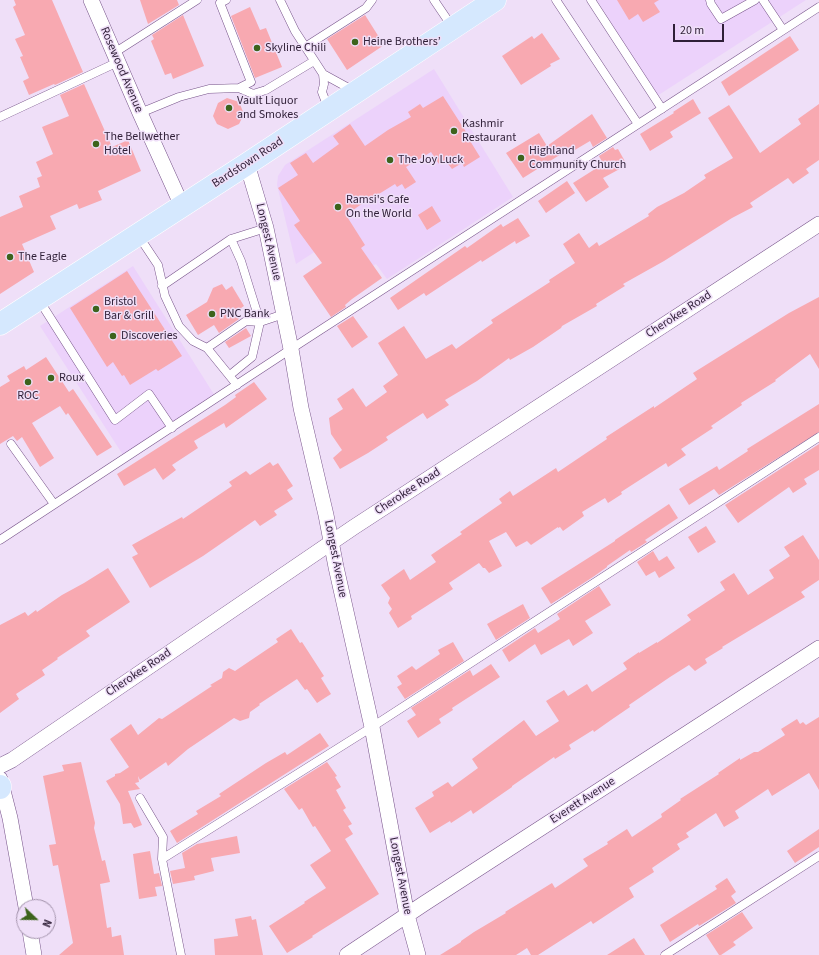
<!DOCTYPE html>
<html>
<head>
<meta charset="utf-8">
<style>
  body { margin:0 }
  #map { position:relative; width:819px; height:955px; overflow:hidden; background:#efdff8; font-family:"Source Sans 3",sans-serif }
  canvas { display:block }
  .north { position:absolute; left:16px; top:899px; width:40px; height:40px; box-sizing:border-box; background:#efdff8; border:1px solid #a292ab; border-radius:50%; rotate:112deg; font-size:11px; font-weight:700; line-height:16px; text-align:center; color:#2f1f37 }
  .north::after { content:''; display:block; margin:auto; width:14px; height:18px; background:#3d631c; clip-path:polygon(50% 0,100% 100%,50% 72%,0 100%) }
  .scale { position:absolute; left:673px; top:24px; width:51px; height:18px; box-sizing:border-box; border:2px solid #2f1f37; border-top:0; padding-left:5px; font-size:12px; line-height:14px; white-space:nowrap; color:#2f1f37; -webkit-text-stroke:3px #efdff8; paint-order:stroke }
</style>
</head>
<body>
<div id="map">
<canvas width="819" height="955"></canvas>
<div class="north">N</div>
<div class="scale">20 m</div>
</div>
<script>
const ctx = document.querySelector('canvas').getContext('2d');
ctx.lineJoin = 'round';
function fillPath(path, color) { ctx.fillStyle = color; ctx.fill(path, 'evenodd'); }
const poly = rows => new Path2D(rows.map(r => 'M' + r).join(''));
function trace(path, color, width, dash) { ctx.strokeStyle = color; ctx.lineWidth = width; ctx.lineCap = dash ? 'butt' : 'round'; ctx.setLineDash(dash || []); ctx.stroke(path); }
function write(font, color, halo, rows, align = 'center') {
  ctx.font = font + ' "Source Sans 3",sans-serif'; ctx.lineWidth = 3; ctx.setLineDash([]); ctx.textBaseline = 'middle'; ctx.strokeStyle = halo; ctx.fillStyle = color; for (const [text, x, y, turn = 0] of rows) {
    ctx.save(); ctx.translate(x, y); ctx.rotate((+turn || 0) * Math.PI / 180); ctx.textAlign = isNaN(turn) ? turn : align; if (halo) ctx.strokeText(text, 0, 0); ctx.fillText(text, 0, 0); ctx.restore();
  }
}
const built = poly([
  [597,0,806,0,657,96],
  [434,69,513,197,387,279,376,264,360,274,336,238,296,264,277,185,278,176,285,165],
  [133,266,215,396,123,455,40,326]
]);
const building = poly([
  [14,0,52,0,83,72,55,85,54,84,29,95,23,81,29,78,20,57,23,56,15,39,25,35,13,7,16,5],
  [140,0,177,0,179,5,148,24],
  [617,0,659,0,654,3,660,12,643,22,638,14,629,20],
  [250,7,260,30,266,28,282,67,255,78,231,16],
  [183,15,204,66,173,79,171,73,165,75,151,41,154,39,152,35],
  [365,15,384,45,347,70,327,39],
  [542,33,560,59,550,64,551,66,521,85,502,56,532,36,534,39],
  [790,36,799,50,729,96,721,82],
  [84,84,112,147,128,140,141,171,98,191,102,200,79,209,77,204,50,216,56,229,22,244,34,272,0,294,0,217,23,207,19,196,40,187,37,178,42,176,36,162,53,154,42,127,69,116,60,95],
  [443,96,468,135,467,136,480,157,464,167,462,163,452,169,445,160,439,164,431,152,406,167,416,182,405,189,402,184,397,187,395,184,374,197,373,196,346,215,365,245,361,248,382,278,352,299,345,305,346,307,331,317,303,276,322,263,294,225,300,221,278,188,298,175,290,163,306,153,313,163,339,144,333,136,350,124,365,146,388,130,411,117,408,112,420,104,423,108],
  [227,98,239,102,244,114,239,124,228,129,217,124,213,116,218,103],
  [693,99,701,113,670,132,673,137,650,151,640,134,674,113,673,112],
  [819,104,819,160,806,169,809,173,793,184,788,178,750,203,753,207,732,218,664,261,623,284,625,286,596,304,597,306,562,326,561,328,533,347,510,360,509,358,477,381,445,400,449,405,427,419,423,413,386,437,388,440,368,453,340,469,333,458,342,450,331,434,329,418,343,409,337,399,353,388,366,407,387,392,383,386,398,375,378,343,404,326,426,359,452,344,456,349,493,323,491,320,550,282,549,280,575,263,563,244,579,233,589,248,597,242,599,246,649,216,648,214,657,207,684,193,706,178,704,175,733,158,708,118,729,105,760,153,801,124,798,119],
  [592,114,607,138,593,147,590,141,568,154,566,151,523,178,506,153,539,133,547,146],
  [613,147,615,150,618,149,627,165,603,178,609,187,586,202,573,183,603,164,599,156],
  [567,181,575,193,546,213,538,201],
  [432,206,441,221,427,230,418,215],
  [518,218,530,236,516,244,515,241,482,262,481,260,426,296,424,293,398,310,390,298,465,246,467,248,501,224,503,227],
  [127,271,182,356,158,371,156,369,130,385,124,375,122,376,113,362,107,367,70,308],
  [222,284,226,290,232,286,244,306,235,312,239,319,219,333,214,325,198,335,186,315,207,302,213,288],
  [819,297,819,369,810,354,775,380,776,381,741,403,742,405,711,426,713,428,681,449,686,455,668,467,666,463,621,492,622,494,608,503,605,498,582,512,584,516,563,531,560,527,558,528,558,527,531,545,527,541,516,547,506,532,489,541,502,566,489,573,485,568,483,568,479,563,449,583,453,589,411,616,412,619,398,628,389,613,392,609,388,603,390,598,381,585,404,569,410,580,436,562,431,555,462,534,460,532,502,503,499,499,510,491,513,496,556,468,558,472,607,439,606,437,654,406,654,408,697,379,693,373,789,313],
  [353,316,368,337,352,348,337,326],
  [246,328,251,336,229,348,225,342],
  [46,357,69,392,73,389,112,447,97,456,68,413,66,415,60,406,32,423,54,458,40,467,22,437,17,441,13,436,0,444,0,387,10,381,7,376,24,366,26,370],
  [254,382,267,399,226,428,224,423,194,441,198,448,172,465,176,470,163,480,155,468,124,486,117,474,225,405,236,397,235,395],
  [819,404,819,432,719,495,714,489,689,505,679,489,717,466,719,470,748,451,747,449],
  [819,444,819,470,804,479,807,484,793,493,789,487,738,523,725,505],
  [270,462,273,466,278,463,293,486,287,490,293,499,274,511,277,515,260,526,255,520,203,556,150,588,132,557,138,554,132,545,182,517,183,519,232,486,229,482,246,471,250,475],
  [669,504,678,518,645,540,647,542,631,552,630,550,607,566,607,567,593,577,551,604,541,588,615,541,615,540],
  [706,526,716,542,698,553,688,537],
  [803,535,819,560,819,580,801,592,805,597,722,647,723,648,705,659,707,663,695,671,689,665,670,677,629,705,630,707,611,720,594,732,593,730,569,745,571,749,555,759,554,757,512,786,512,787,473,814,471,810,451,823,450,821,430,833,415,808,434,796,432,792,448,782,452,787,478,768,472,759,524,720,536,736,559,721,546,701,564,690,568,696,587,684,592,692,627,669,623,663,639,652,639,653,657,642,657,643,691,620,687,615,725,590,720,582,734,573,748,595,774,578,769,570,790,556,784,547],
  [653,551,659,561,667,556,675,568,659,578,655,571,646,576,637,562],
  [108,568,130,602,86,631,90,636,57,658,58,659,42,670,45,675,16,694,19,699,0,713,0,625,25,612,28,616,36,610,37,612,62,595,84,583],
  [599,586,611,605,585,621,593,633,573,646,569,639,541,655,535,644,509,662,502,650,535,628,538,633,560,619,557,614],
  [523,604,530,618,496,640,487,624],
  [291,629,300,643,302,642,324,676,321,678,331,694,317,703,307,689,305,690,297,679,259,704,260,705,250,712,249,718,240,721,234,718,188,749,168,766,166,762,140,780,138,776,139,782,135,783,140,789,128,791,142,825,134,828,131,823,123,824,120,804,106,781,115,776,115,774,120,773,129,767,110,739,131,724,138,735,159,718,162,719,212,686,210,685,222,678,223,672,229,668,235,671,278,642,276,639],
  [453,642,464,661,405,699,397,687,402,684,397,676,412,666,416,670,440,654,438,650],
  [491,664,500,677,452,708,453,710,439,719,441,723,418,738,407,721,416,715,411,708,470,670,473,676],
  [819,717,819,790,809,773,772,796,768,789,735,811,739,818,724,827,716,813,686,833,689,837,677,844,680,849,652,868,654,872,629,888,634,897,593,924,591,921,538,955,531,955,527,948,516,955,440,955,461,942,461,941,474,932,506,913,505,912,552,883,555,888,588,866,583,859,608,844,607,842,627,829,632,837,662,817,661,814,681,800,680,799,719,774,718,773,740,758,740,760,754,752,758,752,785,735,781,729,797,719,800,724,803,722,806,725],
  [320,733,329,746,177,843,170,831,198,814,196,811,221,796,219,794,266,763,285,752,287,755],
  [81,762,95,823,94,828,102,861,105,860,110,882,100,884,107,928,111,927,112,937,121,935,124,955,59,955,73,943,58,865,53,866,49,845,56,844,43,776,64,771,62,765],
  [327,762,337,776,335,777,341,787,336,790,346,808,343,810,352,824,348,826,353,834,345,839,379,894,312,936,313,937,287,953,269,926,305,903,304,902,326,888,310,865,331,851,315,826,313,827,302,808,299,810,284,789],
  [819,829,819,847,795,863,787,851],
  [237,836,240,853,211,858,214,871,194,876,195,880,173,884,170,871,185,868,182,853,197,844],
  [150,851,154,874,159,873,162,886,155,887,157,896,139,899,133,854],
  [727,878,736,892,731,896,736,903,699,926,698,924,670,942,660,925,717,889,715,886],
  [742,912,753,928,733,942,736,945,721,955,719,955,706,935],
  [251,916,252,920,256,919,263,955,215,955,214,939,238,936,235,919],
  [634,938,645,955,607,955]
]);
const service = poly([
  [226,0,220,3,251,82,239,88],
  [280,0,295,31,323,74,324,84,322,92,329,110],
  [434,0,453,28],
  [556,0,638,124],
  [591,0,662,109],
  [710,0,711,4,721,19,755,0],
  [763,0,783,30],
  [305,47,366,8,372,0],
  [114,53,197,0],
  [323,74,354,91],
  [140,113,179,97,209,89,239,88,253,94,266,90,314,61],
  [0,117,118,62],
  [138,235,158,265,165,296,179,326,193,341,207,348,237,385],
  [162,286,231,239,266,228],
  [39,300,115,420,149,394,172,428],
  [207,348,246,321,260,322,241,261,231,239],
  [230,375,252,357,260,322,284,314],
  [11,444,54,504],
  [0,540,291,349,819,7],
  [140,798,163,837,162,859],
  [181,955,162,859,372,727,819,437],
  [665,955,819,856]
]);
const minor = poly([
  [91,0,140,113,182,206],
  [247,164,266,228,291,349,301,408,326,515,336,567,372,727,407,915,418,955],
  [0,766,12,760,354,527,819,224],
  [0,779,10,818,26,907],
  [30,931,34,955],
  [347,955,425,903,819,648]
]);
const primary = poly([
  [0,324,247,164,495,0],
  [0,786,0,788]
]);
const markers = [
  [355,42,4,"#3d631c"],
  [257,48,4,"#3d631c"],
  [229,108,4,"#3d631c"],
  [454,131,4,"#3d631c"],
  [96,144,4,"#3d631c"],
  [521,158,4,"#3d631c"],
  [390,160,4,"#3d631c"],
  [338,207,4,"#3d631c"],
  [10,257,4,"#3d631c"],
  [96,309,4,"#3d631c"],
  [212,314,4,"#3d631c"],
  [113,336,4,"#3d631c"],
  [51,378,4,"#3d631c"],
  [28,382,4,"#3d631c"]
];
const poiNames = [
  ["Heine Brothers’",363,42],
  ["Skyline Chili",265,48],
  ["Vault Liquor",237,101],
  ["and Smokes",237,115],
  ["Kashmir",462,124],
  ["Restaurant",462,138],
  ["The Bellwether",104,137],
  ["Hotel",104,151],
  ["Highland",529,151],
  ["Community Church",529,165],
  ["The Joy Luck",398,160],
  ["Ramsi's Cafe",346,200],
  ["On the World",346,214],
  ["The Eagle",18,257],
  ["Bristol",104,302],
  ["Bar & Grill",104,316],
  ["PNC Bank",220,314],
  ["Discoveries",121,336],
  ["Roux",59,378],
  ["ROC",28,396,"center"]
];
const streetNames = [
  ["Rosewood Avenue",121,70,67],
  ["Bardstown Road",248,163,-33],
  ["Longest Avenue",268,242,77],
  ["Cherokee Road",679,315,-33],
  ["Cherokee Road",408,492,-33],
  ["Longest Avenue",335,559,79],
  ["Cherokee Road",139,673,-34],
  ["Everett Avenue",583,801,-33],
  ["Longest Avenue",400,876,79]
];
fillPath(built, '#ecd2fb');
fillPath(building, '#f8a9b1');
trace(service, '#77548a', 9);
trace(minor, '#77548a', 16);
trace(primary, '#fff', 23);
trace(service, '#fff', 8);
trace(minor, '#fff', 15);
trace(primary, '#d5e8fe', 22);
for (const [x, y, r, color] of markers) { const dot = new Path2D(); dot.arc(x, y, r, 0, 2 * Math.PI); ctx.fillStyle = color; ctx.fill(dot); trace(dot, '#efdff8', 1.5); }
write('12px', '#2f1f37', '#efdff8', poiNames, 'left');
write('12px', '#2f1f37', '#efdff8', streetNames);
</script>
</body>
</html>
